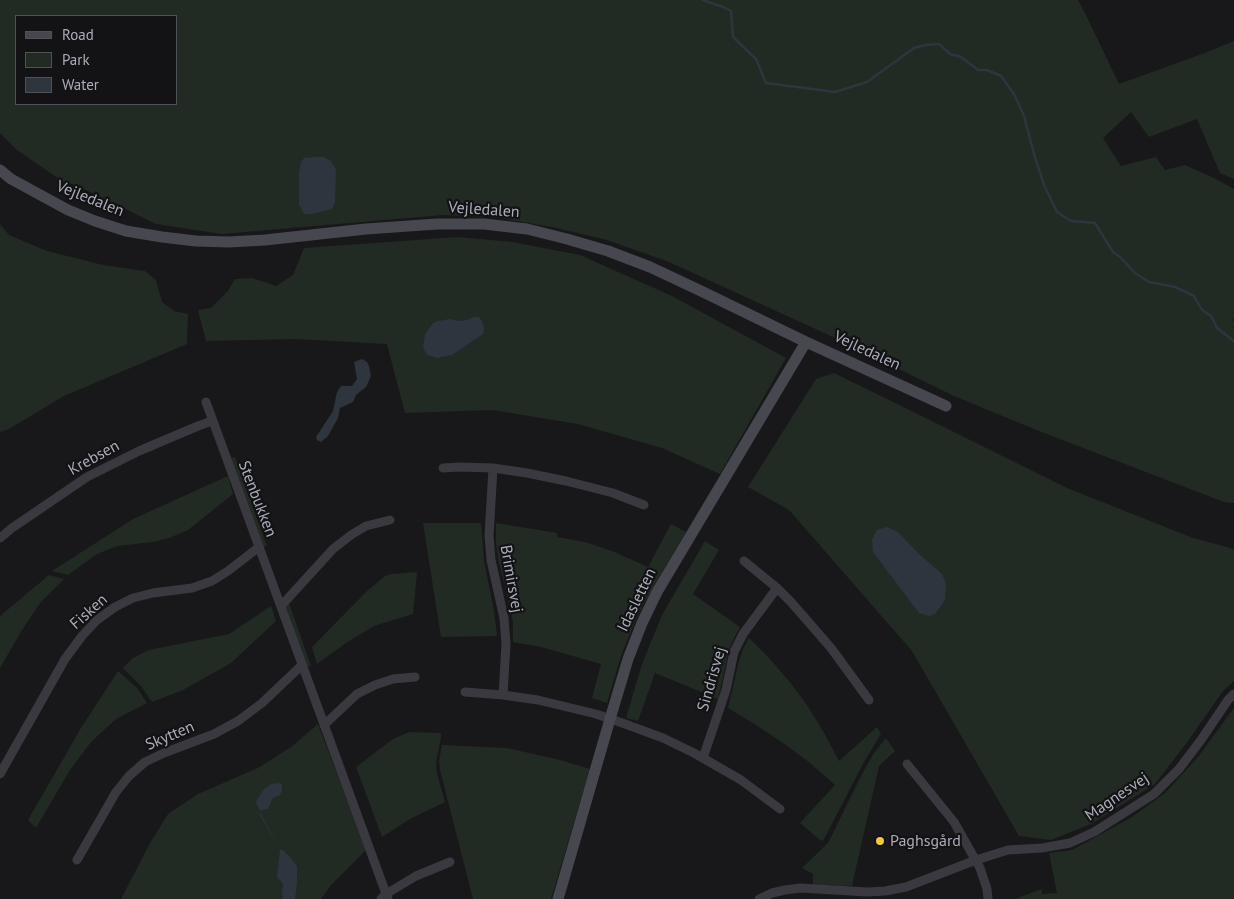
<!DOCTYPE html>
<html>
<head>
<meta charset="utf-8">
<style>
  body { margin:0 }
  #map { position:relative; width:1234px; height:899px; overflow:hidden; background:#18181a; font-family:"PT Sans",sans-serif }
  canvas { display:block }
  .legend { position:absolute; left:15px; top:15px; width:162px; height:90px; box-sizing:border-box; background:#131315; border:1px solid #505157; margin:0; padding:6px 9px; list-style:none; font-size:15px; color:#abadba }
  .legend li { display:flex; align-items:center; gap:10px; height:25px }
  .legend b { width:25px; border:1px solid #505157 }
</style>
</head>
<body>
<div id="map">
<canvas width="1234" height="899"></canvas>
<ul class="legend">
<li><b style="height:6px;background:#47484f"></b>Road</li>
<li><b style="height:14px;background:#222a24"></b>Park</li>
<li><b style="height:14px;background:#2e353e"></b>Water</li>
</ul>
</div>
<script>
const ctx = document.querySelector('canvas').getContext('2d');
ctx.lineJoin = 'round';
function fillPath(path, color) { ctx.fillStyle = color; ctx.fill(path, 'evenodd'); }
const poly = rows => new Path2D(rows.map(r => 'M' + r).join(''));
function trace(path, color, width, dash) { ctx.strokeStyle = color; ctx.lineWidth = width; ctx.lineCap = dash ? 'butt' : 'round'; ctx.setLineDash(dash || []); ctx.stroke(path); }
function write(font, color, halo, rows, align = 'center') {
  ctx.font = font + ' "PT Sans",sans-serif'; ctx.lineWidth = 4.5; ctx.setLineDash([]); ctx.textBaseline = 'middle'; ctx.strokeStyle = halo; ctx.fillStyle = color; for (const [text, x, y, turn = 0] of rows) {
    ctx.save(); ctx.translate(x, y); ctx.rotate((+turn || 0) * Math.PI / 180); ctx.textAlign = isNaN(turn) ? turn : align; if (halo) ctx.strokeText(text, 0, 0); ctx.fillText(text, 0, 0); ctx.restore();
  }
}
const green = poly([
  [0,0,1078,0,1086,15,1119,84,1202,54,1234,41,1234,179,1220,173,1197,119,1149,137,1131,112,1103,138,1121,166,1156,157,1165,170,1185,165,1216,179,1234,189,1234,317,1233,320,1234,322,1234,503,1224,502,1039,431,954,396,833,337,669,262,607,240,552,227,494,217,443,215,222,234,156,224,78,186,62,181,17,150,0,133],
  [16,16,176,16,176,104,16,104],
  [0,224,9,235,47,251,103,265,145,271,156,280,162,302,174,311,188,314,187,344,64,396,9,429,0,432],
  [458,237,512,242,580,255,672,296,786,358,720,474,662,448,578,424,492,410,405,413,387,344,295,339,206,341,198,310,211,308,228,291,235,279,252,278,276,286,293,275,304,248],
  [834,373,942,426,1067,488,1193,538,1234,549,1234,681,1223,691,1188,741,1155,784,1091,824,1051,840,1019,836,912,651,789,510,748,487,816,379],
  [235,457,267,546,263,547,231,458],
  [228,476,233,494,188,530,169,538,153,542,117,546,97,554,68,575,52,571,133,519],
  [423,523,481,523,484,561,494,611,497,636,441,637],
  [496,523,557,533,557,537,585,542,612,551,648,567,671,524,686,532,644,603,633,626,621,656,607,703,592,698,601,664,541,647,513,642,513,623,510,606,499,563,496,543],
  [705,541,719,550,693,594,740,627,732,642,728,654,718,699,655,673,638,721,626,718,642,664,662,615],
  [417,572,413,614,374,626,346,643,317,664,312,647,367,591,385,576,392,574],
  [49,575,64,579,40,603,22,630,0,668,0,616],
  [289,603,311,666,307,667,286,608],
  [271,606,276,621,231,663,183,690,152,702,141,686,123,668,133,658,149,650,229,634],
  [749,638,770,659,789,681,807,705,823,731,839,761,877,727,881,734,864,762,823,841,820,840,800,823,835,785,810,763,783,743,756,725,728,708,739,661,743,649],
  [118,671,137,688,147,703,116,719,91,742,70,770,36,828,28,820,81,728],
  [1234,708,1234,899,1015,899,1042,889,1042,894,1057,893,1049,853,1072,850,1132,817,1165,793,1198,757],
  [318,724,366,850,331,885,321,899,121,899,150,843,168,814,198,794,258,768,291,747],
  [409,732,441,733,441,737,436,763,437,773,445,802,410,819,382,837,356,767,393,739],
  [886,738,895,751,879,766,852,886,813,885,813,874,802,868,828,843,862,774,874,753],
  [442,745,507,748,560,760,590,769,551,899,473,899,440,770,439,761]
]);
const water = poly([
  [315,157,323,157,331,161,336,170,335,203,332,209,311,214,304,214,299,204,299,173,301,162,304,158],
  [474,317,479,317,482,321,484,328,483,334,452,355,437,358,427,355,423,348,425,334,434,322,449,319,459,321,467,320],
  [362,359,367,362,369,366,371,376,366,387,356,395,353,402,340,408,338,418,328,436,321,442,317,440,316,437,333,411,337,392,341,386,352,386,357,379,354,362],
  [887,527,898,532,918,553,942,574,946,584,945,600,935,614,929,616,919,613,873,552,872,539,877,530],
  [279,783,282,785,282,791,280,795,273,798,268,809,261,810,260,812,280,850,283,850,289,856,297,866,297,883,295,899,283,899,282,893,283,884,281,881,277,878,280,850,260,815,260,810,256,803,257,800,264,789,271,784]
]);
const stream = poly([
  [703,0,723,7,731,11,733,37,756,59,766,83,835,92,867,82,914,48,925,45,939,44,950,54,961,57,978,70,987,70,1001,76,1014,94,1024,116,1034,154,1044,185,1057,212,1071,221,1095,223,1113,252,1120,257,1135,273,1149,282,1175,287,1194,296,1202,310,1211,316,1217,328,1234,341]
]);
const street = poly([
  [206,402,388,899],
  [443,468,459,467,493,468,527,473,566,481,613,493,644,505],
  [493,468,489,536,491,560,504,618,506,644,503,695],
  [0,538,12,528,87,477,139,451,198,426,212,421],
  [744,561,777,588,791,602,831,648,869,700],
  [281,606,333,549,351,535,366,526,390,520],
  [465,692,503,695,538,700,596,714,625,724,663,738,694,753,741,780,780,809],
  [324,725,357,694,375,685,393,679,415,677],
  [703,758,726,690,734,652,743,634,777,588],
  [907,764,954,822,980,868,987,889,988,899],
  [0,774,65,659,82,636,97,620,115,607,133,598,153,593,192,588,212,581,228,571,259,547],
  [77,860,116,792,129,776,145,762,164,753,214,734,238,721,262,703,302,665],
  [381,899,386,894,416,876,450,862],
  [759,899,772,893,785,890,800,888,867,892,885,891,906,887,976,860,1008,850,1042,848,1070,843,1094,832,1154,794,1179,769,1201,740,1228,700,1234,694]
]);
const secondary = poly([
  [0,170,11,179,68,210,95,221,126,231,162,237,196,241,229,242,265,240,366,229,437,224,484,224,527,229,567,239,608,251,650,267,701,291,806,342,946,406],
  [558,899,610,719,628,659,642,623,657,592,806,342]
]);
const markers = [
  [880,841,5,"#f0c83a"]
];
const streetNames = [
  ["Vejledalen",90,199,22],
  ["Vejledalen",484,210,4],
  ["Vejledalen",867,351,25],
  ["Krebsen",94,458,-29],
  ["Stenbukken",257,499,69],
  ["Brimirsvej",511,579,80],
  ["Idasletten",637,600,-64],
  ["Fisken",89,612,-42],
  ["Sindrisvej",712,679,-74],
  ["Skytten",170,736,-23],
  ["Magnesvej",1117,797,-34]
];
const poiNames = [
  ["Paghsgård",890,841]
];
fillPath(green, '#222a24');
fillPath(water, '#2e353e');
trace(stream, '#2e353e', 2.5);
trace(street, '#39393f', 9);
trace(secondary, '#47484f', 11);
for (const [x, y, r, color] of markers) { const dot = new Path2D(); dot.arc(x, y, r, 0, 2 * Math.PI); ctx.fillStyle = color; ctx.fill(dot); trace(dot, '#131315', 2); }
write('16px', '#abadba', '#131315', streetNames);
write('16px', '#abadba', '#131315', poiNames, 'left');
</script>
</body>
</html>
